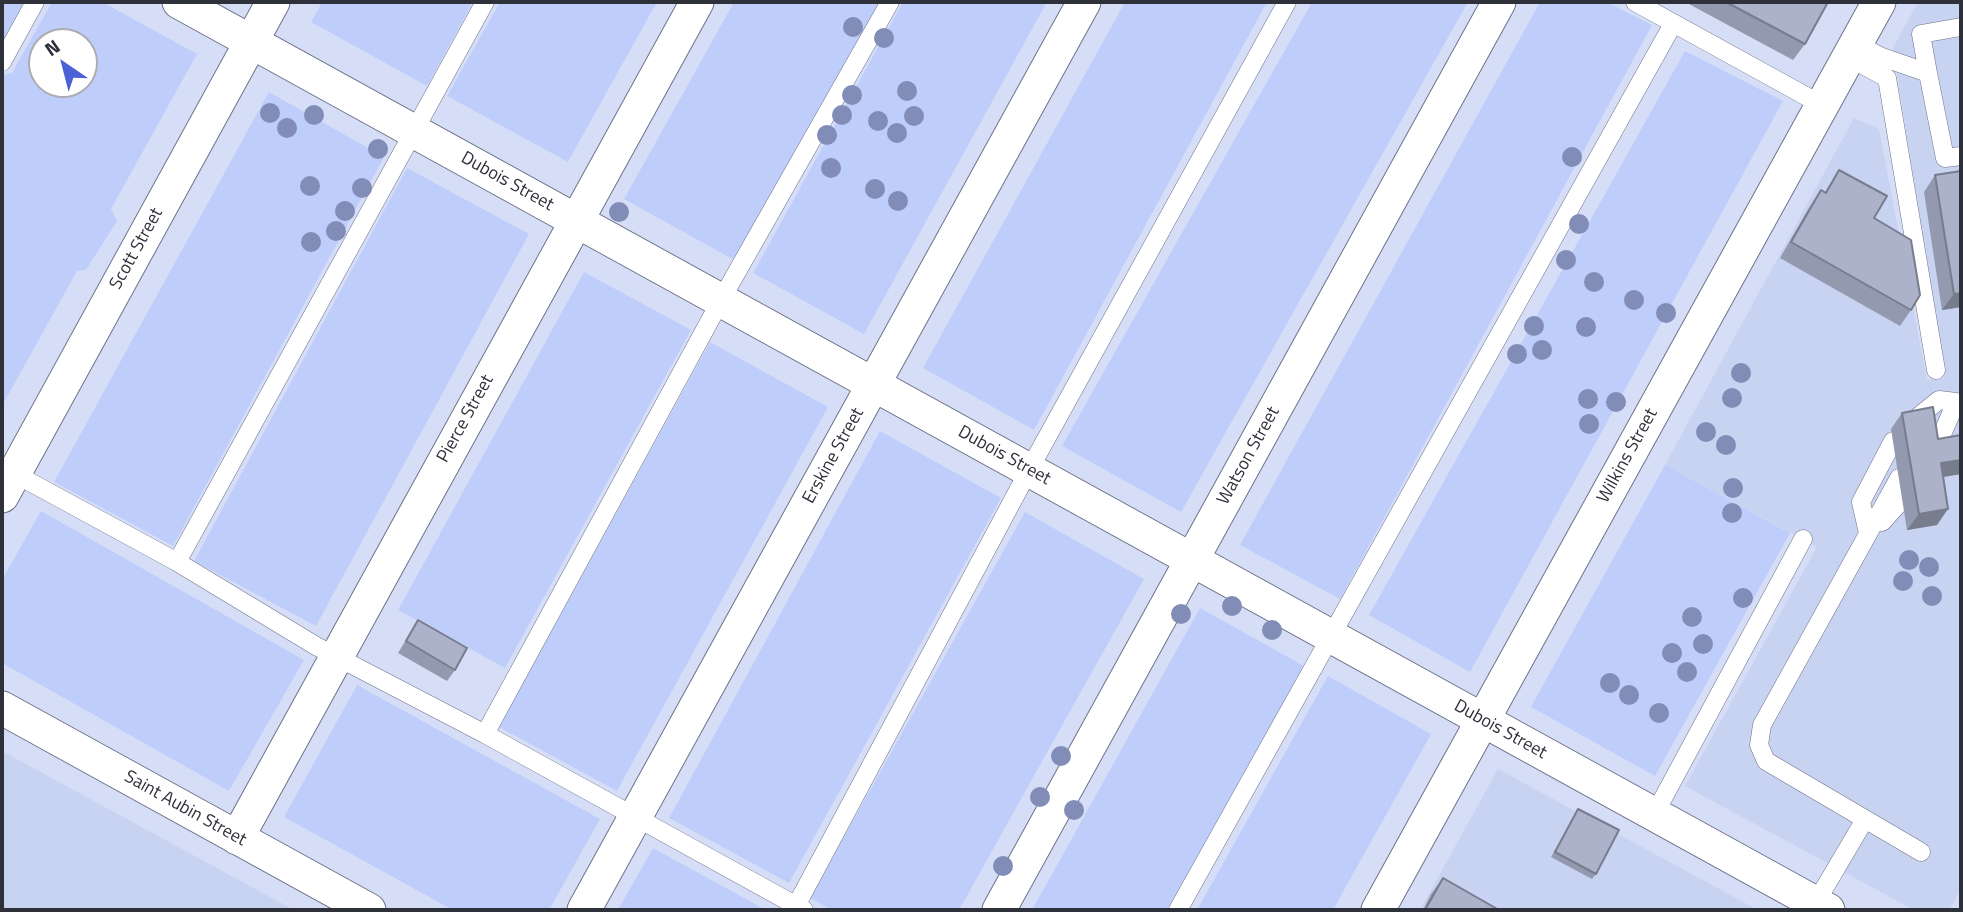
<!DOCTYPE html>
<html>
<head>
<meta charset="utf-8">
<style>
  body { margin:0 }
  #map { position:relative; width:1963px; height:912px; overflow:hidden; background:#d6def7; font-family:"Titillium Web",sans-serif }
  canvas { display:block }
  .frame { position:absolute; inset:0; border:4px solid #2e313a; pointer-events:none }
  .north { position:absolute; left:28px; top:28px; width:70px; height:70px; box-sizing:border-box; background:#fff; border:2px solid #abadb0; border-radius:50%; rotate:325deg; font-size:19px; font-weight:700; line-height:28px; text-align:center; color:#2e313a }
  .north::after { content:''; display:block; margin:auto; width:24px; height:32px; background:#4d61d6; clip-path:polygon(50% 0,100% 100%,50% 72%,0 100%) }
</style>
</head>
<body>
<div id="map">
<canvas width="1963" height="912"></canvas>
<div class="frame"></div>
<div class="north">N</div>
</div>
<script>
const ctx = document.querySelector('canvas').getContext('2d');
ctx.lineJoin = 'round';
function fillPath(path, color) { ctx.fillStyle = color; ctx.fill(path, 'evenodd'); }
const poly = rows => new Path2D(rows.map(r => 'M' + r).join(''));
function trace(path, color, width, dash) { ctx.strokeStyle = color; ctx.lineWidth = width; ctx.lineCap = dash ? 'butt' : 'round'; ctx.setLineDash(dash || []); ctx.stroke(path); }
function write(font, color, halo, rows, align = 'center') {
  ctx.font = font + ' "Titillium Web",sans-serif'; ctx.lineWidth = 5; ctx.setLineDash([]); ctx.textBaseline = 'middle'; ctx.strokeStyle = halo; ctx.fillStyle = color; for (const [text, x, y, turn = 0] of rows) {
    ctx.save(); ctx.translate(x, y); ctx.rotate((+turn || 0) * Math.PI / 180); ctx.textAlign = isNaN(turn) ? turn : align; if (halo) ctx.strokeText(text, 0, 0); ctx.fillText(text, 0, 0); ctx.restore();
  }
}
const built = poly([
  [1918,2,1961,2,1961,889,1949,910,1914,910,1685,786,1817,547,1665,465,1854,118,1879,129,1927,380,1945,378,1893,48],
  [2,751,294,910,2,910],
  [1498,769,1758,910,1420,910]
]);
const green = poly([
  [2,2,26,2,2,45],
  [52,2,102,2,197,54,111,209,117,221,86,270,77,271,2,406,2,75,12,73],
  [42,42,84,42,84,84,42,84],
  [322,2,473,2,427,86,311,22],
  [500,2,657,2,568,162,447,96],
  [734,2,880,2,736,261,624,199],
  [903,2,1047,2,864,334,753,273],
  [1125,2,1267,2,1034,430,923,368],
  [1312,2,1468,2,1181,512,1062,446],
  [1540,2,1607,2,1652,25,1340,599,1240,545],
  [1685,51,1783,101,1470,672,1369,615],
  [269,92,384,157,173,546,54,482],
  [407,168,529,234,316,626,194,561],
  [584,272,691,330,505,668,398,610],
  [710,342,828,407,617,791,499,727],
  [880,431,1001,498,789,883,669,818],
  [1665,465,1790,533,1655,776,1531,707],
  [41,511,304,660,229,791,2,663,2,580],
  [1025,512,1144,579,959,910,832,910,810,898],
  [1200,608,1304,666,1167,910,1032,910],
  [1328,676,1431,734,1333,910,1197,910],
  [357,685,600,819,549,910,453,910,284,817],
  [653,848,766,910,618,910]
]);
const service = poly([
  [1635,2,1822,105],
  [1856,44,1882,57,1928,73,1945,158,1961,156],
  [1848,57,1887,78,1936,370],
  [2,62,35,2],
  [1928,73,1921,34,1961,27],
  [1913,421,1939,400,1956,402,1934,453],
  [8,470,177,562,316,646,485,734,804,910],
  [1899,478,1762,725,1759,745,1766,761,1921,852],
  [1882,522,1902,500],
  [1868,533,1861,502,1893,441],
  [177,562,485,2],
  [485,734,721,300,890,2],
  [1654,815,1803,539],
  [1815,904,1864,821],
  [796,906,1029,470,1287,2],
  [1178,910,1673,24]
]);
const minor = poly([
  [179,2,1828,910],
  [2,496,273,2],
  [2,708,369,910],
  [237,838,697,2],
  [584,910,1084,2],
  [999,910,1499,2],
  [1378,910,1879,2]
]);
const trees = [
  [853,27],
  [884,38],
  [907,91],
  [852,95],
  [270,113],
  [314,115],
  [842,115],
  [914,116],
  [878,121],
  [287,128],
  [897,133],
  [827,135],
  [378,149],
  [1572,157],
  [831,168],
  [310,186],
  [362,188],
  [875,189],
  [898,201],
  [345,211],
  [619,212],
  [1579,224],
  [336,231],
  [311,242],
  [1566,260],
  [1594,282],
  [1634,300],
  [1666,313],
  [1534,326],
  [1586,327],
  [1542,350],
  [1517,354],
  [1741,373],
  [1732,398],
  [1588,399],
  [1616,402],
  [1589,424],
  [1706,432],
  [1726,445],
  [1733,488],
  [1732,513],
  [1909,560],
  [1929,567],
  [1903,581],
  [1932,596],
  [1743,598],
  [1232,606],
  [1181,614],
  [1692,617],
  [1272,630],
  [1703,644],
  [1672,653],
  [1687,672],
  [1610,683],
  [1629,695],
  [1659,713],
  [1061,756],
  [1040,797],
  [1074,810],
  [1003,866]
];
const wall = poly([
  [1688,2,1828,2,1805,44,1793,60,1687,3],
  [1839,170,1874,218,1911,310,1900,326,1780,258,1810,206,1821,190,1825,192],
  [1961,171,1961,307,1942,310,1924,192,1935,175],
  [1902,413,1938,439,1961,474,1943,477,1937,525,1907,530,1891,429],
  [418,620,455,670,447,681,398,653],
  [1578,809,1596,874,1592,879,1551,857],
  [1443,878,1499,910,1423,910,1431,894]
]);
const shadedWall = poly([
  [1961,293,1961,307,1942,310,1954,294],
  [1961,460,1961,474,1930,479,1941,463],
  [1948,509,1937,525,1907,530,1919,514]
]);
const building = poly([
  [1726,2,1828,2,1805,44,1726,2],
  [1839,170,1887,196,1874,218,1911,240,1920,295,1911,310,1791,242,1821,190,1826,193,1839,170],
  [1961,171,1961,293,1954,294,1935,175,1961,171],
  [1933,407,1938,439,1961,435,1961,460,1941,463,1948,509,1919,514,1902,413,1933,407],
  [418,620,467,648,455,670,406,641,418,620],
  [1578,809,1619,830,1596,874,1555,852,1578,809],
  [1443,878,1499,910,1425,910,1443,878]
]);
const streetNames = [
  ["Dubois Street",507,182,29],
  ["Scott Street",137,249,-61],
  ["Pierce Street",466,419,-61],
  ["Erskine Street",834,456,-61],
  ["Dubois Street",1004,456,29],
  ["Watson Street",1249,456,-61],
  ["Wilkins Street",1628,456,-61],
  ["Dubois Street",1500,730,29],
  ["Saint Aubin Street",185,809,29]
];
fillPath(built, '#c8d2f1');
fillPath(green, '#bfcdfb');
trace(service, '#6d7389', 19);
trace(minor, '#6d7389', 35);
trace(service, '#fff', 18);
trace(minor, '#fff', 33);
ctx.fillStyle = '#818cb7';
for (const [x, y] of trees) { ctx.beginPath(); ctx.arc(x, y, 10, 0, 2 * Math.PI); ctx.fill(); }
fillPath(wall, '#9399ae');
fillPath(shadedWall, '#787d8d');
fillPath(building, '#abb2ca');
trace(building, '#787d8d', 2);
write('18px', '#2e313a', '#fff', streetNames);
</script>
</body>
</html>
